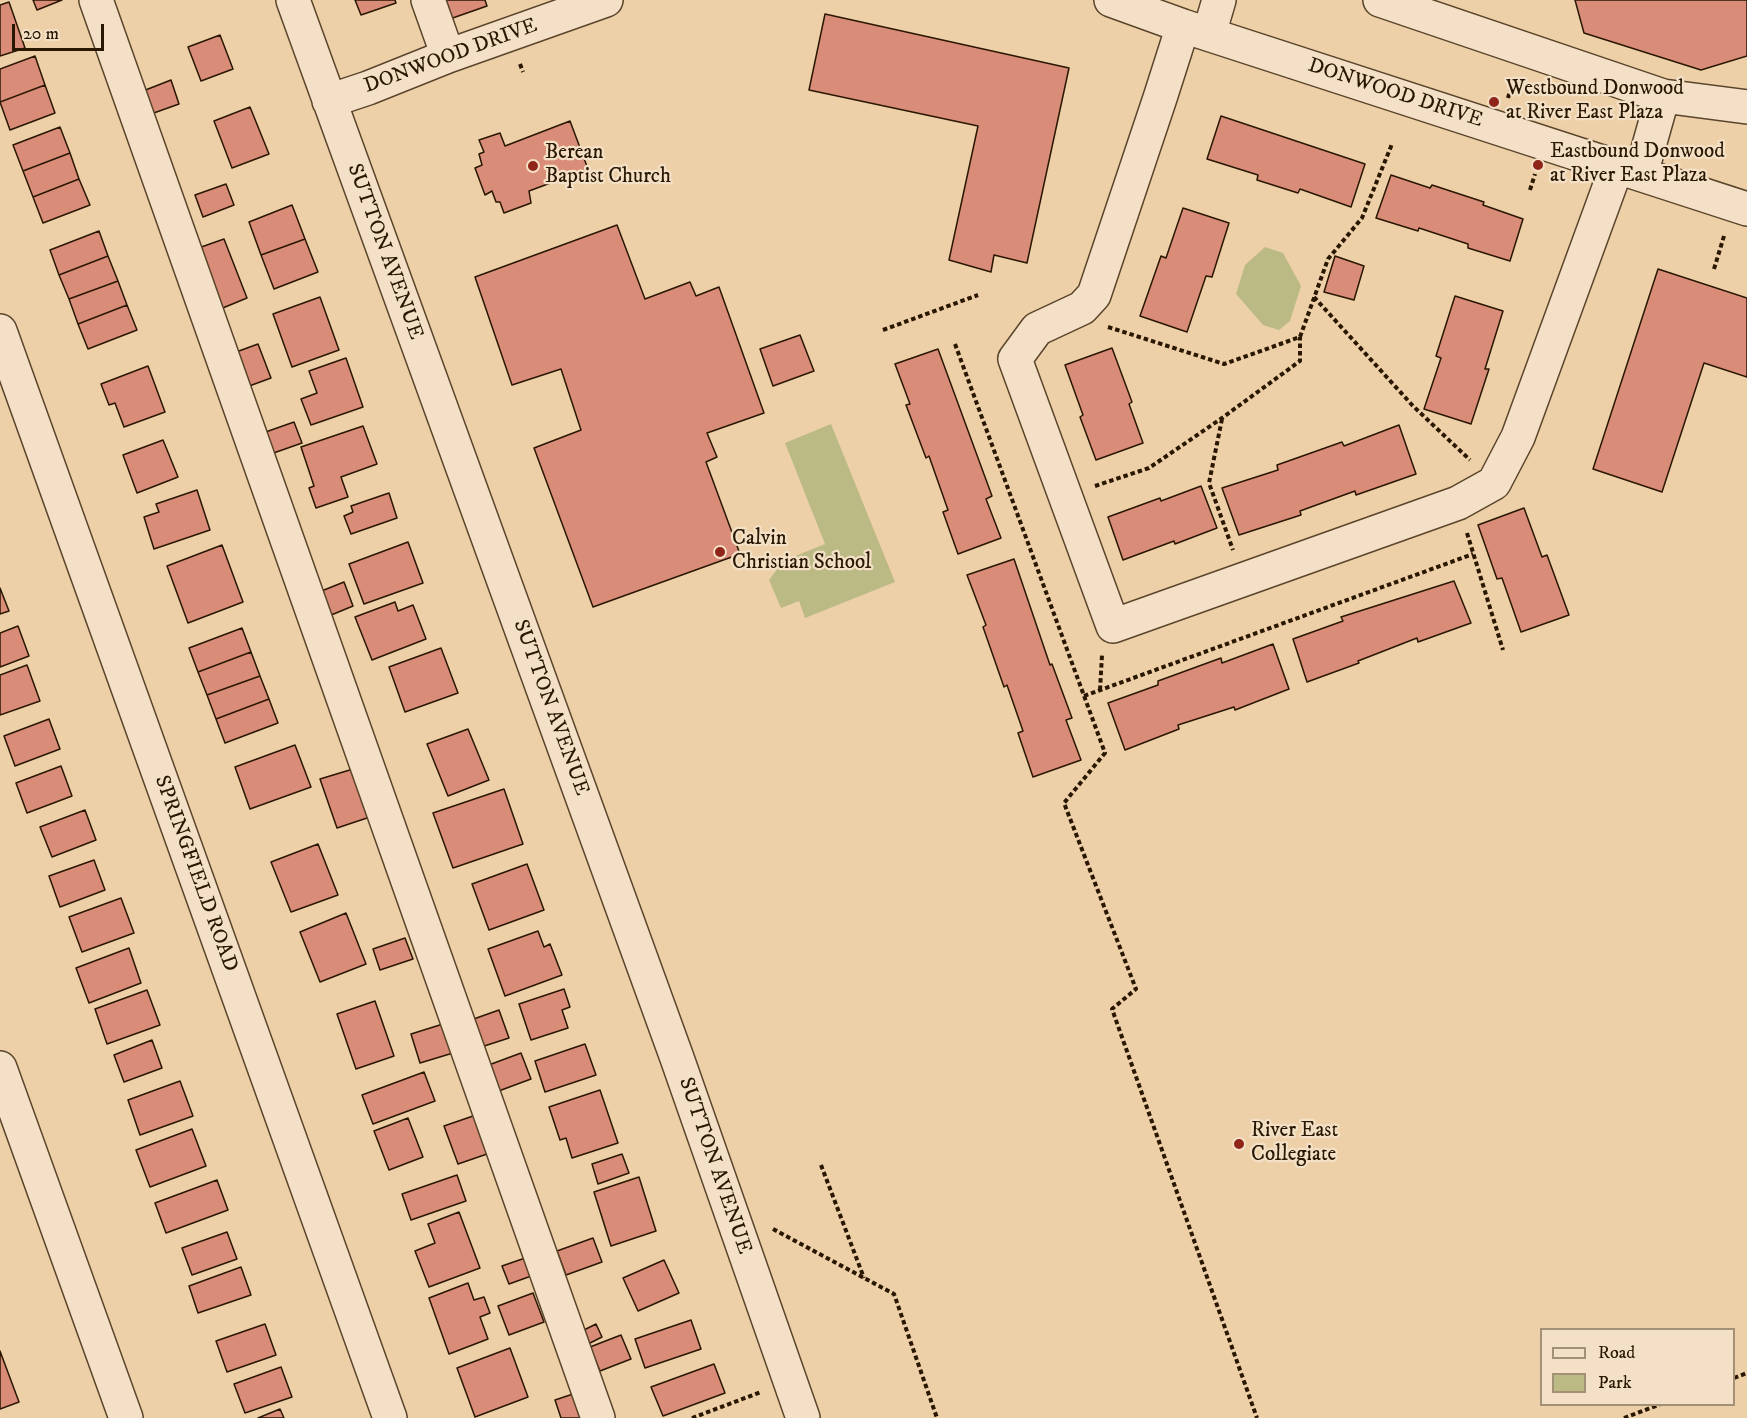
<!DOCTYPE html>
<html>
<head>
<meta charset="utf-8">
<style>
  body { margin:0 }
  #map { position:relative; width:1747px; height:1418px; overflow:hidden; background:#edd0a8; font-family:"IM FELL DW Pica",serif }
  canvas { display:block }
  .legend { position:absolute; left:1540px; top:1328px; width:195px; height:78px; box-sizing:border-box; background:#f3e0c6; border:2px solid #a29077; margin:0; padding:8px 10px; list-style:none; font-size:18px; color:#291701 }
  .legend li { display:flex; align-items:center; gap:12px; height:30px }
  .legend b { width:30px; border:2px solid #a29077 }
  .scale { position:absolute; left:12px; top:24px; width:92px; height:27px; box-sizing:border-box; border:3px solid #291701; border-top:0; padding-left:8px; font-size:18px; line-height:21px; white-space:nowrap; color:#291701; -webkit-text-stroke:4px #f3e0c6; paint-order:stroke }
</style>
</head>
<body>
<div id="map">
<canvas width="1747" height="1418"></canvas>
<ul class="legend">
<li><b style="height:8px;background:#f3e0c6"></b>Road</li>
<li><b style="height:16px;background:#bbba85"></b>Park</li>
</ul>
<div class="scale">20 m</div>
</div>
<script>
const ctx = document.querySelector('canvas').getContext('2d');
ctx.lineJoin = 'round';
function fillPath(path, color) { ctx.fillStyle = color; ctx.fill(path, 'evenodd'); }
const poly = rows => new Path2D(rows.map(r => 'M' + r).join(''));
function trace(path, color, width, dash) { ctx.strokeStyle = color; ctx.lineWidth = width; ctx.lineCap = dash ? 'butt' : 'round'; ctx.setLineDash(dash || []); ctx.stroke(path); }
function write(font, color, halo, rows, align = 'center') {
  ctx.font = font + ' "IM FELL DW Pica",serif'; ctx.lineWidth = 4.5; ctx.setLineDash([]); ctx.textBaseline = 'middle'; ctx.strokeStyle = halo; ctx.fillStyle = color; for (const [text, x, y, turn = 0] of rows) {
    ctx.save(); ctx.translate(x, y); ctx.rotate((+turn || 0) * Math.PI / 180); ctx.textAlign = isNaN(turn) ? turn : align; if (halo) ctx.strokeText(text, 0, 0); ctx.fillText(text, 0, 0); ctx.restore();
  }
}
const green = poly([
  [1265,247,1283,253,1301,286,1290,321,1279,330,1263,325,1236,294,1245,265],
  [831,424,895,582,805,618,799,601,781,608,769,580,783,561,825,544,785,443]
]);
const building = poly([
  [33,0,62,0,37,10,33,0],
  [355,0,395,0,396,3,361,15,355,0],
  [439,0,485,0,487,6,447,20,439,0],
  [1575,0,1747,0,1747,56,1701,70,1584,33,1575,0],
  [9,2,25,48,0,56,0,5,9,2],
  [825,14,1069,68,1027,263,994,255,991,272,949,260,978,126,809,90,825,14],
  [220,35,233,69,201,81,188,47,220,35],
  [35,56,45,85,0,102,0,69,35,56],
  [171,80,179,104,151,114,143,91,171,80],
  [45,85,55,113,10,130,0,102,45,85],
  [250,107,269,154,232,168,214,121,250,107],
  [1221,116,1365,164,1351,207,1300,189,1298,193,1257,180,1258,175,1207,159,1221,116],
  [570,121,588,169,529,191,531,203,504,213,500,202,496,202,492,191,485,195,475,168,482,165,479,154,484,152,479,140,500,133,505,146,570,121],
  [60,127,70,153,23,171,13,145,60,127],
  [70,153,79,179,33,197,23,171,70,153],
  [1391,175,1430,188,1432,185,1484,202,1483,205,1523,219,1510,261,1468,248,1468,244,1419,228,1418,231,1376,218,1391,175],
  [79,179,90,205,43,223,33,197,79,179],
  [226,184,234,205,203,217,195,195,226,184],
  [292,205,305,239,261,255,249,222,292,205],
  [1183,208,1229,223,1212,277,1206,276,1187,332,1140,316,1161,256,1166,258,1183,208],
  [617,225,645,299,690,282,696,296,719,287,764,413,707,433,717,457,706,462,740,554,593,607,534,448,581,430,561,369,512,385,475,277,617,225],
  [99,231,108,256,59,275,50,250,99,231],
  [224,239,247,298,213,312,190,251,224,239],
  [305,239,318,272,274,289,261,255,305,239],
  [108,256,118,281,69,299,59,275,108,256],
  [1335,256,1364,266,1354,300,1324,292,1335,256],
  [1658,269,1747,298,1747,377,1704,363,1662,492,1593,469,1658,269],
  [118,281,127,305,78,324,69,299,118,281],
  [1455,296,1503,311,1485,369,1489,369,1471,424,1424,409,1441,358,1436,356,1455,296],
  [320,297,339,350,292,367,273,314,320,297],
  [127,305,137,330,88,349,78,324,127,305],
  [800,335,814,371,773,386,760,349,800,335],
  [258,344,271,378,241,389,228,355,258,344],
  [1112,348,1132,402,1129,404,1143,443,1096,460,1080,417,1083,415,1065,365,1112,348],
  [938,349,992,496,986,499,1001,538,958,554,943,512,948,510,929,456,926,458,906,405,910,404,895,364,938,349],
  [346,358,363,407,311,425,301,399,317,393,309,371,346,358],
  [148,366,165,412,124,427,115,403,109,405,101,384,148,366],
  [294,422,302,443,268,455,260,434,294,422],
  [1399,425,1416,474,1356,495,1355,491,1300,511,1301,515,1239,535,1222,488,1278,470,1277,465,1342,442,1344,446,1399,425],
  [363,426,377,464,341,477,348,497,316,508,309,488,314,486,301,447,363,426],
  [163,440,178,477,137,493,123,455,163,440],
  [1201,486,1217,528,1175,544,1174,541,1123,560,1108,517,1160,498,1161,501,1201,486],
  [197,490,210,530,154,549,144,517,159,512,156,504,197,490],
  [389,493,397,518,351,534,344,516,353,512,351,506,389,493],
  [1524,508,1542,557,1547,555,1569,615,1521,632,1502,578,1497,579,1478,525,1524,508],
  [408,542,423,583,364,604,349,564,408,542],
  [222,545,243,602,188,623,167,566,222,545],
  [1014,559,1050,665,1052,664,1072,718,1066,720,1081,760,1033,777,1018,733,1023,731,1007,685,1004,687,983,627,986,625,967,575,1014,559],
  [1454,581,1471,623,1418,642,1417,638,1358,661,1359,663,1307,682,1293,639,1343,621,1341,617,1454,581],
  [344,582,353,606,324,618,314,594,344,582],
  [0,588,9,611,0,614,0,588],
  [395,602,398,611,413,605,426,639,372,660,355,617,395,602],
  [18,626,29,656,0,667,0,633,18,626],
  [242,628,251,652,198,672,189,648,242,628],
  [1273,644,1289,689,1235,710,1234,707,1178,725,1179,729,1125,750,1108,703,1158,685,1158,681,1221,658,1222,663,1273,644],
  [441,648,458,693,405,712,389,667,441,648],
  [251,652,260,676,207,695,198,672,251,652],
  [27,665,40,701,0,715,0,675,27,665],
  [260,676,269,699,216,719,207,695,260,676],
  [269,699,278,723,225,743,216,719,269,699],
  [49,719,60,749,15,766,4,736,49,719],
  [468,729,489,780,448,796,427,744,468,729],
  [295,745,311,787,250,809,235,767,295,745],
  [61,766,72,796,27,813,16,783,61,766],
  [353,769,370,817,337,828,320,779,353,769],
  [504,789,523,844,453,868,433,813,504,789],
  [85,810,96,840,52,857,40,827,85,810],
  [318,844,338,895,291,912,271,862,318,844],
  [94,860,105,890,60,907,49,876,94,860],
  [527,864,544,910,489,930,472,884,527,864],
  [121,898,134,933,82,952,69,917,121,898],
  [346,913,366,964,320,982,300,932,346,913],
  [538,931,544,947,550,944,562,975,505,996,488,949,538,931],
  [405,938,413,959,380,970,373,949,405,938],
  [129,948,141,983,89,1003,76,968,129,948],
  [564,989,570,1007,562,1010,568,1028,531,1040,519,1004,564,989],
  [147,990,160,1025,107,1044,95,1009,147,990],
  [375,1001,394,1056,356,1069,337,1014,375,1001],
  [499,1010,509,1038,478,1048,468,1021,499,1010],
  [443,1024,453,1053,420,1063,411,1034,443,1024],
  [152,1040,162,1068,124,1082,114,1055,152,1040],
  [585,1044,596,1075,545,1092,535,1061,585,1044],
  [521,1053,531,1079,496,1092,486,1066,521,1053],
  [424,1072,435,1101,373,1124,362,1095,424,1072],
  [180,1081,193,1116,140,1135,128,1100,180,1081],
  [600,1090,618,1143,572,1158,566,1138,560,1140,549,1107,600,1090],
  [476,1115,490,1153,458,1164,444,1126,476,1115],
  [408,1118,423,1157,389,1170,374,1131,408,1118],
  [192,1129,206,1166,150,1187,136,1150,192,1129],
  [622,1154,629,1173,598,1184,592,1164,622,1154],
  [457,1175,466,1201,411,1220,402,1194,457,1175],
  [639,1177,656,1231,611,1246,594,1192,639,1177],
  [217,1180,228,1210,166,1233,155,1203,217,1180],
  [459,1212,480,1268,429,1287,415,1251,435,1243,428,1224,459,1212],
  [227,1232,237,1259,192,1275,182,1248,227,1232],
  [593,1238,602,1262,566,1275,557,1251,593,1238],
  [528,1257,534,1275,509,1284,502,1266,528,1257],
  [664,1260,679,1293,638,1311,623,1278,664,1260],
  [241,1267,251,1295,198,1313,189,1286,241,1267],
  [468,1283,474,1300,484,1297,490,1313,480,1317,488,1339,449,1354,429,1298,468,1283],
  [533,1293,544,1322,509,1335,498,1306,533,1293],
  [691,1320,701,1349,645,1368,635,1339,691,1320],
  [265,1324,276,1355,227,1372,216,1341,265,1324],
  [596,1324,602,1337,588,1344,582,1331,596,1324],
  [621,1335,631,1359,600,1371,590,1347,621,1335],
  [510,1348,528,1397,475,1417,457,1368,510,1348],
  [0,1351,19,1402,0,1409,0,1351],
  [714,1364,725,1393,663,1416,651,1387,714,1364],
  [281,1367,292,1397,245,1413,234,1384,281,1367],
  [576,1393,585,1418,561,1418,555,1400,576,1393],
  [280,1409,284,1418,258,1418,280,1409]
]);
const path = poly([
  [520,64,523,72],
  [1508,98,1511,87],
  [1530,190,1535,174],
  [1714,269,1724,236],
  [1314,297,1413,406,1470,460],
  [1108,327,1224,364,1300,337,1328,259,1362,218,1392,144],
  [883,330,978,295],
  [955,344,1105,753,1064,803,1136,989,1112,1009,1257,1418],
  [1222,419,1209,483,1233,550],
  [1095,486,1149,468,1222,418,1300,361,1300,337],
  [1467,533,1503,650],
  [1100,690,1102,655],
  [1084,696,1473,554],
  [821,1165,864,1278],
  [773,1229,894,1294,937,1418],
  [1734,1378,1747,1373],
  [692,1418,761,1392],
  [1624,1418,1661,1404]
]);
const minor = poly([
  [96,0,598,1418],
  [293,0,677,1058,803,1418],
  [428,0,448,56],
  [1111,0,1183,26,1747,209],
  [1380,0,1663,96,1641,174],
  [1183,26,1160,98,1094,295,1082,308,1037,329,1015,359,1113,626,1458,503,1494,483,1518,437,1617,166],
  [1209,34,1219,0],
  [1663,96,1747,107],
  [329,101,368,88,448,56,606,0],
  [0,331,390,1418],
  [0,1068,126,1418]
]);
const markers = [
  [1494,102,6,"#8f2418"],
  [1538,165,6,"#8f2418"],
  [533,166,6,"#8f2418"],
  [720,552,6,"#8f2418"],
  [1239,1144,6,"#8f2418"]
];
const streetNames = [
  ["DONWOOD DRIVE",451,57,-20],
  ["DONWOOD DRIVE",1395,94,18],
  ["SUTTON AVENUE",384,252,70],
  ["SUTTON AVENUE",550,708,70],
  ["SPRINGFIELD ROAD",195,874,70],
  ["SUTTON AVENUE",714,1166,71]
];
const poiNames = [
  ["Westbound Donwood",1506,90],
  ["at River East Plaza",1506,114],
  ["Eastbound Donwood",1550,153],
  ["at River East Plaza",1550,177],
  ["Berean",545,154],
  ["Baptist Church",545,178],
  ["Calvin",732,540],
  ["Christian School",732,564],
  ["River East",1251,1132],
  ["Collegiate",1251,1156]
];
fillPath(green, '#bbba85');
fillPath(building, '#d98c78');
trace(building, '#291701', 1.5);
trace(minor, '#5a452b', 36);
trace(path, '#291701', 4, [4.5, 3]);
trace(minor, '#f3e0c6', 33);
for (const [x, y, r, color] of markers) { const dot = new Path2D(); dot.arc(x, y, r, 0, 2 * Math.PI); ctx.fillStyle = color; ctx.fill(dot); trace(dot, '#f3e0c6', 2); }
write('21px', '#291701', '#f3e0c6', streetNames);
write('21px', '#291701', '#f3e0c6', poiNames, 'left');
</script>
</body>
</html>
